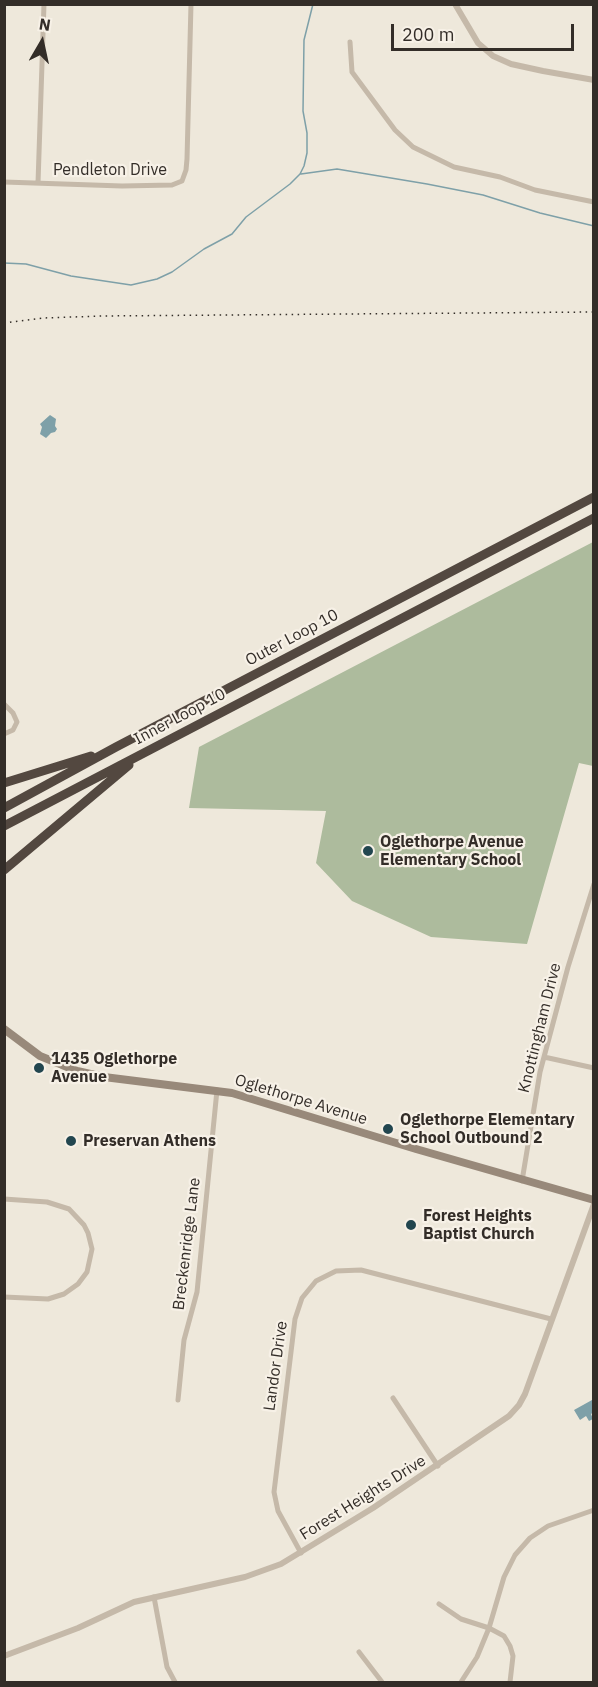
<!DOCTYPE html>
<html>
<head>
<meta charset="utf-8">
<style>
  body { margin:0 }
  #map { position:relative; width:598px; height:1687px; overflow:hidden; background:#eee8db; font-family:"IBM Plex Sans",sans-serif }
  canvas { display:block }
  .frame { position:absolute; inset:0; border:6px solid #332d28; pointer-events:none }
  .north { position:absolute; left:12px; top:12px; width:60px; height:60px; -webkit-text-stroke:4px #f7f1e7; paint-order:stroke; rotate:9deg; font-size:16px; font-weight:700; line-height:24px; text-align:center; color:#332d28 }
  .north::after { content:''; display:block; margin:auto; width:21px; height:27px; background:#332d28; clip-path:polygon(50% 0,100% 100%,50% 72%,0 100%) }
  .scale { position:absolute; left:391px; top:24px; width:183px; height:27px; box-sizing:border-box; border:3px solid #332d28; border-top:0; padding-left:8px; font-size:18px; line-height:21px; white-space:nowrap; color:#332d28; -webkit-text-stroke:4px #f7f1e7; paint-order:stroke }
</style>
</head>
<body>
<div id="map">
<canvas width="598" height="1687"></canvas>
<div class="frame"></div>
<div class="north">N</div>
<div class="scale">200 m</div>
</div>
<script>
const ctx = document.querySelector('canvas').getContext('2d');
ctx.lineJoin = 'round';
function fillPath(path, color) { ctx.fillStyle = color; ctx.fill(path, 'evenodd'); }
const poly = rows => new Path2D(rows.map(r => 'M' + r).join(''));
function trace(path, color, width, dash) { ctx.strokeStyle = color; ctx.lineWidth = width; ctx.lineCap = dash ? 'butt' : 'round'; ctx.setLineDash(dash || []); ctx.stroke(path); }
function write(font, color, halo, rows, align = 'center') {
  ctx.font = font + ' "IBM Plex Sans",sans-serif'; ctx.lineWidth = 4.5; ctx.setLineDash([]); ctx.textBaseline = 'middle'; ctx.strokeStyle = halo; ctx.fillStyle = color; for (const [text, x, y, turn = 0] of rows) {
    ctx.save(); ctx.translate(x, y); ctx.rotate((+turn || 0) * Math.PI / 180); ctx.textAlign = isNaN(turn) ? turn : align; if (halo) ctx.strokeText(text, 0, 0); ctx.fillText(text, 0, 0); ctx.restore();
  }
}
const green = poly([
  [593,542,593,766,579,763,527,944,431,937,352,901,316,863,326,811,189,808,199,747]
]);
const water = poly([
  [50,415,56,419,55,426,57,429,55,432,51,433,46,438,40,434,42,427,40,424],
  [592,1400,594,1412,591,1414,593,1419,589,1421,586,1416,580,1420,574,1410]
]);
const stream = poly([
  [301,174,337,169,427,184,483,195,540,213,594,226],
  [4,263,26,264,71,276,131,285,157,279,172,272,204,249,232,234,246,217,290,184,300,174,304,166,307,153,307,133,303,111,304,40,313,4]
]);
const minor = poly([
  [350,42,352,72,395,130,413,147,454,167,500,177,535,190,594,202],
  [4,182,122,186,172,185,182,181,186,170,187,159,191,4],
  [38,183,44,4],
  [4,704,13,713,17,722,13,730,4,734],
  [544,1057,594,1068],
  [522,1181,540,1072,568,967,594,884],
  [4,1199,47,1202,69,1209,84,1225,88,1233,92,1249,87,1272,78,1284,64,1294,48,1299,4,1297],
  [393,1398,438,1466],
  [178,1400,184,1340,197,1292,217,1090],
  [301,1553,278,1511,274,1492,295,1319,302,1298,316,1281,336,1271,361,1270,551,1319],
  [154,1597,167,1667,175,1682],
  [439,1604,461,1619,489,1628,504,1636,510,1646,513,1656,510,1682],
  [359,1652,382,1682],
  [461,1682,477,1657,489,1628,504,1577,515,1555,530,1538,548,1526,594,1510]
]);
const tertiary = poly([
  [455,4,478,43,493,56,511,64,543,71,594,80],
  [4,1656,78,1628,134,1602,245,1577,281,1564,373,1508,509,1416,519,1405,525,1394,594,1204]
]);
const secondary = poly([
  [4,1029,40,1056,77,1071,104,1077,232,1093,416,1149,594,1200]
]);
const motorway = poly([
  [4,783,91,756],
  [4,808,116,747,594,497],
  [4,826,594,518],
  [4,870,129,765]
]);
const rail = poly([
  [4,323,43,318,102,316,594,312]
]);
const markers = [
  [368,851,6,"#22464f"],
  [39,1068,6,"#22464f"],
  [388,1129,6,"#22464f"],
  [71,1141,6,"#22464f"],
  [411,1225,6,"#22464f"]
];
const streetNames = [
  ["Pendleton Drive",110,170],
  ["Outer Loop 10",292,638,-28],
  ["Inner Loop 10",180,717,-28],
  ["Knottingham Drive",540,1028,-76],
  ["Oglethorpe Avenue",301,1100,17],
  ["Breckenridge Lane",187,1244,-83],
  ["Landor Drive",276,1366,-82],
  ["Forest Heights Drive",363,1498,-32]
];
const poiNames = [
  ["Oglethorpe Avenue",380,842],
  ["Elementary School",380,860],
  ["1435 Oglethorpe",51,1059],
  ["Avenue",51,1077],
  ["Oglethorpe Elementary",400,1120],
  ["School Outbound 2",400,1138],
  ["Preservan Athens",83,1141],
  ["Forest Heights",423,1216],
  ["Baptist Church",423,1234]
];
fillPath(green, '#adbb9d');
fillPath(water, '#7ea0a8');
trace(stream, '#7ea0a8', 1.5);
trace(minor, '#c5b9a9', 5);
trace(tertiary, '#c5b9a9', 6);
trace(secondary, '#98897a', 8);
trace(motorway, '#534840', 9);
trace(rail, '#332d28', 1.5, [1.5, 4.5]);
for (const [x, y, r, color] of markers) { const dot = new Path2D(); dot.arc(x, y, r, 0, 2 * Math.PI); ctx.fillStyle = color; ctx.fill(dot); trace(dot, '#f7f1e7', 2); }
write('16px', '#332d28', '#f7f1e7', streetNames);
write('bold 16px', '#332d28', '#f7f1e7', poiNames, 'left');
</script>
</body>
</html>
